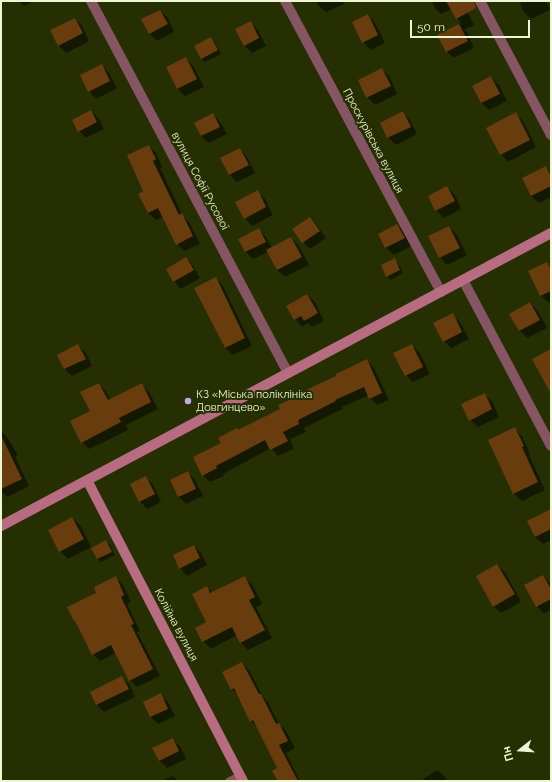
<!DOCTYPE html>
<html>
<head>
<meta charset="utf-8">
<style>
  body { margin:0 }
  #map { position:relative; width:552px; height:782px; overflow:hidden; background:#252f01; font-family:Raleway,sans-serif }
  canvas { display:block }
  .frame { position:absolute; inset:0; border:2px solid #edf7d7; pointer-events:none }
  .north { position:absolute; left:500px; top:730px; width:40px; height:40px; -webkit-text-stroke:3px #252f01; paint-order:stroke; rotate:253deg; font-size:11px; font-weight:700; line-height:16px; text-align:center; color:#edf7d7 }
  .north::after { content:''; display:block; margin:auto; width:14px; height:18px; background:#edf7d7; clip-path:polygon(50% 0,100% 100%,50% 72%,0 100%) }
  .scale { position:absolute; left:410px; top:20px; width:120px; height:18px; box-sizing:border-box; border:2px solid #edf7d7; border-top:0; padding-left:5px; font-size:12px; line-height:14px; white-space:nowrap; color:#edf7d7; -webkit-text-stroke:3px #252f01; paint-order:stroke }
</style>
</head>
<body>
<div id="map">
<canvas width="552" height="782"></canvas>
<div class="frame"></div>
<div class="north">Пн</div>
<div class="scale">50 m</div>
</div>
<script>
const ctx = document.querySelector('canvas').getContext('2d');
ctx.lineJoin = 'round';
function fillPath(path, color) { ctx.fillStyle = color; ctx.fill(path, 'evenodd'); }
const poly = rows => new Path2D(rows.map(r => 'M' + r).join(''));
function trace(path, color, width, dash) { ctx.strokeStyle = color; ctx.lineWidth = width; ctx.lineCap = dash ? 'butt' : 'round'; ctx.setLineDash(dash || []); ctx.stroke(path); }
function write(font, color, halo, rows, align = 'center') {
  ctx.font = font + ' Raleway,sans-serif'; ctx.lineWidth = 4; ctx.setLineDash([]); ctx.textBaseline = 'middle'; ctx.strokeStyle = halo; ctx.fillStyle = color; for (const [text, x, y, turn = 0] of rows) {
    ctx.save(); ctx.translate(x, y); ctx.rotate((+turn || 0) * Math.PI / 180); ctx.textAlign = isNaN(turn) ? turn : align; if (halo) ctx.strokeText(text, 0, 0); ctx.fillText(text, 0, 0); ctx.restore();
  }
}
const shadow = poly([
  [19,1,34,1,24,6],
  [316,1,343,1,344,4,326,12,318,5],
  [432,1,462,1,474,25,464,30,467,32,474,48,454,58,446,51,439,35,461,24,452,9,441,14,435,8],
  [519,1,546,1,550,10,531,19,524,12],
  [160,11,168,18,174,32,157,41,149,33],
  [368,15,375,23,385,43,371,50,363,42],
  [75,19,82,26,89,41,66,53,58,45],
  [250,22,258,30,266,46,252,53,245,46],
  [211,39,215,42,221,54,205,62,201,58],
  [186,58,193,66,204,87,185,96,178,89],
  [102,66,109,73,117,88,96,99,89,91],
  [382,70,390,77,397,94,375,105,367,97],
  [491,77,499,85,507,101,489,110,481,102],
  [91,111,99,119,104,129,86,138,79,131],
  [403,113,410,120,417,134,396,145,388,137,381,123],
  [515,113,523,121,536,147,508,162,501,154],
  [213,114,220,122,227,134,209,143,201,136],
  [149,146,156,153,162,167,160,168,183,216,189,222,200,244,184,251,177,244,163,217,156,220,148,213,145,191],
  [240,149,247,157,255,173,237,182,230,175],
  [546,168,551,173,551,197,539,203,531,196],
  [447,187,455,195,461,209,444,218,436,210],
  [258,192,265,199,273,215,252,226,245,218],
  [310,218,317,225,326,238,310,249,303,242],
  [397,225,404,233,411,246,394,255,386,248,379,234],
  [449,227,457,235,467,255,447,265,440,257],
  [258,229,266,237,272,248,291,238,299,246,309,265,285,277,277,270,268,252,253,259,246,252,240,239],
  [186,258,193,266,200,278,181,289,174,281],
  [394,260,398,263,403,273,391,280,387,276],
  [547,263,551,268,551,302,549,303,541,296,529,272],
  [216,278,223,286,252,346,233,355,225,348,195,289],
  [307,295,315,302,324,321,312,327,308,323,302,327,295,319],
  [530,303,538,311,547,328,527,338,520,331,511,314],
  [453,315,460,322,469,339,451,348,444,341],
  [78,345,86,353,92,366,72,376,65,369,58,355],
  [412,345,419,352,430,374,413,382,406,375],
  [367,361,374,368,389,400,377,405,370,398,369,395,342,407,342,409,304,428,306,432,290,439,294,449,278,456,271,448,223,474,224,476,210,482,203,475,222,444,238,431,281,410,308,392],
  [99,384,106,391,110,400,141,384,149,392,158,409,126,425,128,430,89,449,82,442],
  [484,394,492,401,499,417,478,427,470,420],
  [514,428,522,436,530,454,529,455,545,490,522,501,514,494,489,440],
  [1,431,7,437,18,455,15,457,29,486,7,497,1,491],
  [188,472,195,480,203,496,186,504,179,497,171,481],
  [146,477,153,485,161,502,147,509,140,501],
  [551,510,551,540,543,544,535,537],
  [72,518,80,525,91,547,68,559,60,551],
  [106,542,110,545,115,555,101,562,98,559,93,548],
  [194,546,201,553,207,565,187,576,180,568],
  [497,565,505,572,521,602,501,613,493,606],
  [543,576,551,584,551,610,544,614,537,606],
  [244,577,252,584,262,604,256,607,272,638,248,650,241,643,237,635,211,649,203,641,207,623,207,587,212,593],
  [116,578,123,585,131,602,127,604,140,631,137,632,160,676,137,687,130,680,116,653,100,661,93,654,78,624,75,621,98,593],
  [242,663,249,670,263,697,268,702,279,724,286,731,295,748,286,753,300,781,279,781,278,769,257,727,251,721,238,695,232,689],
  [122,678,130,685,135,697,104,712,97,705],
  [160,695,168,702,175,716,158,724,151,717,144,703],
  [172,739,180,746,186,759,167,768,160,761,154,748],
  [438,770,446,778,447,781,424,781,423,779],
  [173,776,178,781,162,781]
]);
const building = poly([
  [446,1,474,1,476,8,456,19],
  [160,10,168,24,149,34,141,19],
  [368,14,378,35,362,43,352,22],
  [75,18,83,33,58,46,50,30],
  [251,21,259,38,244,46,235,29],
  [459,24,468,41,446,52,437,35],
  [211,37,218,50,201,59,194,46],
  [186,57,197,79,177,89,166,67],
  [102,64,110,81,88,92,80,75],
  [382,68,391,86,366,98,358,80],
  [491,76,500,94,481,103,472,86],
  [91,110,97,122,78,132,72,120],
  [403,111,411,127,387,138,380,123],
  [516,112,530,140,500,155,486,128],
  [213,113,220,127,201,136,194,123],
  [149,145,156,159,153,161,179,215,182,213,193,236,176,245,158,208,148,213,138,194,143,191,127,155],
  [240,148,249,165,229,175,220,158],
  [546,166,551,177,551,186,531,196,522,178],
  [447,186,455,201,435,211,428,196],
  [258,190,266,207,244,219,235,202],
  [310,217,320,231,302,243,292,229],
  [397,224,405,238,385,248,378,234],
  [449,226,460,248,439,258,428,236],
  [259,228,266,242,245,252,238,239],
  [291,237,302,257,277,270,266,250],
  [186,257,194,270,173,282,166,269],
  [395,258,400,270,386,277,381,265],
  [547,262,551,270,551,291,540,296,528,271],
  [216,277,245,338,225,348,194,288],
  [307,294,318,313,304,321,301,316,294,320,286,306],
  [530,302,540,320,519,331,509,314],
  [453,313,462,332,443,342,433,323],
  [78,344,86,359,64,369,57,355],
  [412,344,423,367,405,376,393,353],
  [551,349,551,394,532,359],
  [367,359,382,393,369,399,364,387,335,400,336,401,298,420,299,424,283,432,288,441,270,450,265,440,216,466,217,468,202,476,193,457,221,443,218,438,237,428,238,430,280,409,278,405,307,392,306,390,336,376,336,374],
  [99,383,108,400,142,383,151,402,119,418,121,422,81,443,70,421,90,411,80,392],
  [485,393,492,409,469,421,461,404],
  [515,427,524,446,522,447,538,482,513,494,488,440],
  [1,435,22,479,1,489],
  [188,471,196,489,178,497,170,480],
  [146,476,155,494,139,502,130,484],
  [551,509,551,529,535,537,527,521],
  [72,517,84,539,59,552,48,530],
  [106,540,112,552,97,559,91,548],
  [194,545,200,558,179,569,173,555],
  [497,564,515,594,493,607,476,576],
  [543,575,551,589,551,599,536,607,524,585],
  [116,576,124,595,121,597,134,624,131,625,153,669,129,681,111,645,92,655,75,621,74,621,67,607,96,593,94,587],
  [245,576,255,597,249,600,265,630,240,643,232,627,202,642,195,628,206,622,192,594,207,586,210,593],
  [242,662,259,694,261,694,276,724,279,723,288,741,279,745,298,781,278,781,272,771,277,768,253,720,250,722,234,688,231,690,222,672],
  [122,676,129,689,96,705,90,692],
  [161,693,168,709,150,717,143,702],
  [173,738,179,751,159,761,152,748]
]);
const lane = poly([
  [229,781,241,775]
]);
const street = poly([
  [91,1,288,373],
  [285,1,441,292],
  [480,1,551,135],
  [463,280,551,446]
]);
const secondary = poly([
  [87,480,243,781],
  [1,526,551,233]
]);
const markers = [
  [188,401,4,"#c4a7f1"]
];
const streetNames = [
  ["Проскурівська вулиця",373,141,62],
  ["вулиця Софії Русової",200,181,62],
  ["Колійна вулиця",176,625,62]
];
const poiNames = [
  ["КЗ «Міська поліклініка",196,395],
  ["Довгинцево»",196,408]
];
fillPath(shadow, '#0007');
fillPath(building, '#683c0c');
trace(lane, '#865563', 7);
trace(street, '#865563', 10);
trace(secondary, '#b86c82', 10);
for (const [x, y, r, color] of markers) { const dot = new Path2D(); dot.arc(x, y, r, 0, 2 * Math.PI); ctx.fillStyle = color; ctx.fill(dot); trace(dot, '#252f01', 1.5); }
write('11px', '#edf7d7', '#252f01', streetNames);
write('11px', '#edf7d7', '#252f01', poiNames, 'left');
</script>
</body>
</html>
